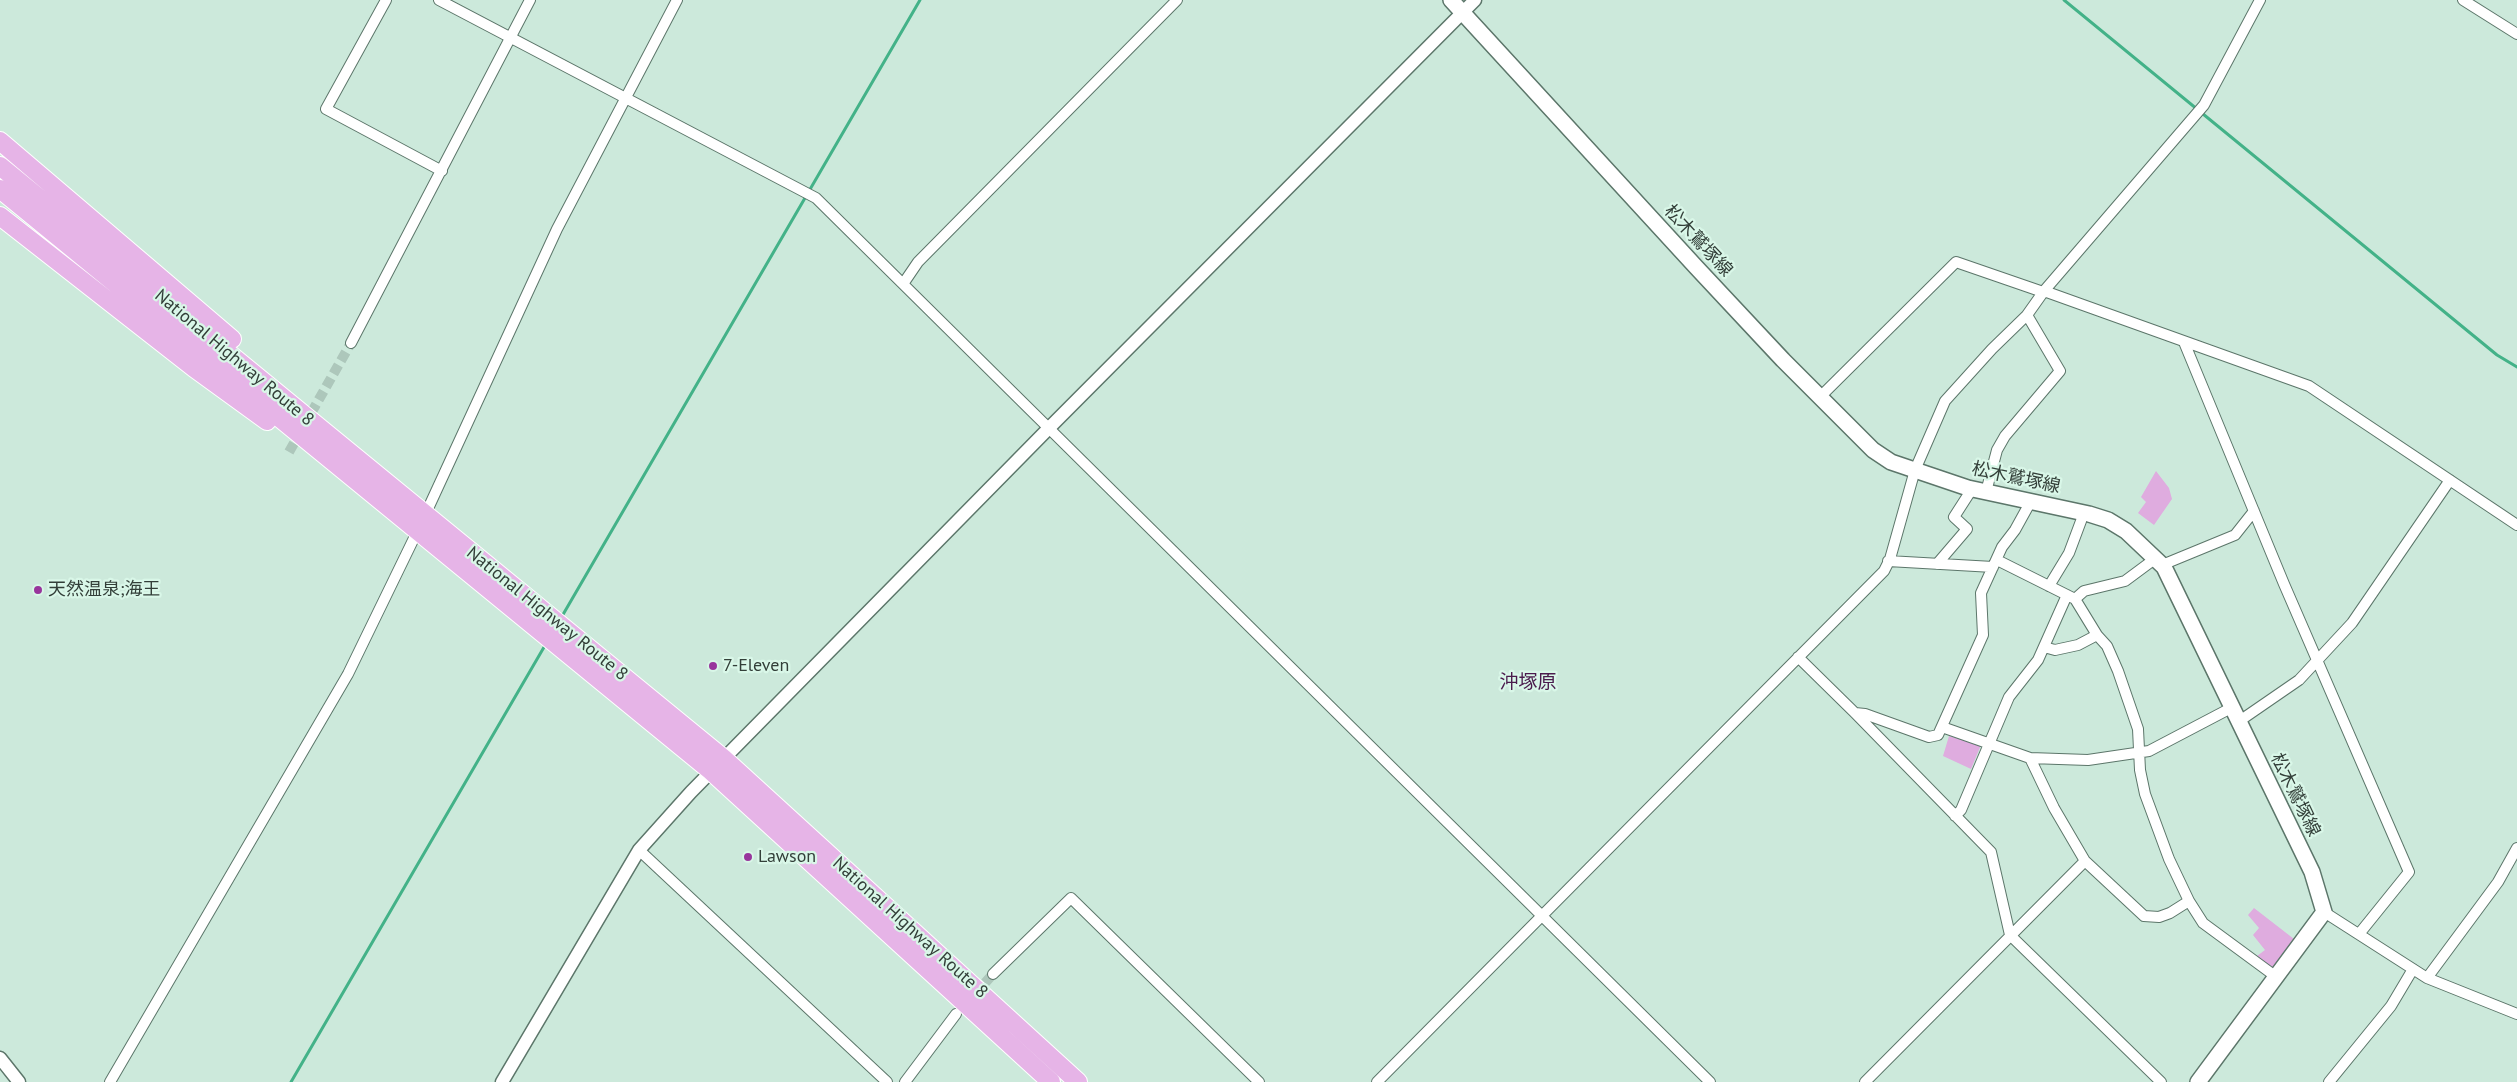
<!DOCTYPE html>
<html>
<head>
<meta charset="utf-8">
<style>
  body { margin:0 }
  canvas { display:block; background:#cce9db }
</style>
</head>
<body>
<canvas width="2517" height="1082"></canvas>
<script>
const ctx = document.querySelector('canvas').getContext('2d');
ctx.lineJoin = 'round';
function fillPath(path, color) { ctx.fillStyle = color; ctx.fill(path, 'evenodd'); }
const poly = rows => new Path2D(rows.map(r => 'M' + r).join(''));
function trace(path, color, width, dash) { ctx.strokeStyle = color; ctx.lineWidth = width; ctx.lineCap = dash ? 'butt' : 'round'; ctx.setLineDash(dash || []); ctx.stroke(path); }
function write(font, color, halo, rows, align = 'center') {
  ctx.font = font + ' "PT Sans","Noto Sans JP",sans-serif'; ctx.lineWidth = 4.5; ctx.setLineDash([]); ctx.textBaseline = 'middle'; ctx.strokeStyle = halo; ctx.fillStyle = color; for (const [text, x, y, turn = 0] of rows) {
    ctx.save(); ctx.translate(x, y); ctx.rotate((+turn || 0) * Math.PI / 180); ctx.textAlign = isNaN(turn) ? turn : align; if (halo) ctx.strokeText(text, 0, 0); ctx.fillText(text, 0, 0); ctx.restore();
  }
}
const green = poly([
  [2156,471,2169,488,2172,499,2154,525,2138,513,2146,502,2141,497],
  [1949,736,1981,745,1971,769,1943,756],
  [2254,908,2294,939,2272,968,2257,956,2265,950,2253,935,2259,928,2248,915]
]);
const stream = poly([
  [2064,0,2497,355,2517,367],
  [561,618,920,0],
  [291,1082,547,642]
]);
const minorTunnel = poly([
  [289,452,351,343],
  [975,994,993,974]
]);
const minor = poly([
  [386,0,326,109,442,171],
  [439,0,816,198,1710,1082],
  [2463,0,2517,34],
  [903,284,918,262,1177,0],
  [2044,291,2309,386,2517,525],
  [2184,342,2284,584,2409,872,2359,934],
  [351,343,530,0],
  [1820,397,1956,262,2043,292],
  [1986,492,1997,450,2005,436,2060,371,2027,315],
  [426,513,557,229,677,0],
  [1997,560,2075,599,2097,635,2107,646,2118,671,2138,729,2140,770,2145,794,2169,859,2189,901,2203,923,2275,976],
  [1888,561,1993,567],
  [1937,564,1967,529,1954,517,1972,489],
  [2162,565,2235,535,2254,511],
  [2049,586,2069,553,2084,513],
  [2075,599,2084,591,2125,581,2156,558],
  [2044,647,2055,650,2078,645,2097,635],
  [1798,657,1855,713,1991,852,2010,935,2161,1082],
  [1855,713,1865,714,1929,737,1938,735,1983,635,1981,593,2002,547,2015,530,2031,501],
  [2238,722,2299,680,2352,623,2450,480],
  [1942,727,2030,758,2088,760,2149,751,2231,708],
  [2030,758,2054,808,2085,861,2144,916,2159,917,2170,913,2189,901],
  [1955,816,1961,810,2009,697,2038,660,2067,595],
  [639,850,887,1082],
  [2324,912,2427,978,2517,1014],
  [993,974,1071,898,1259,1082],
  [2427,978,2498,882,2517,848],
  [110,1082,348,674,417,532],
  [905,1082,956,1014],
  [1377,1082,1884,571,1890,559,1915,470,1945,401,1992,349,2027,315,2044,291,2204,105,2260,0],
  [1865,1082,2085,861],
  [2329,1082,2391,1006,2413,969]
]);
const tertiary = poly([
  [0,1058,19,1082],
  [502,1082,639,850,691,792,1049,428,1475,0]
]);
const secondary = poly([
  [1451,0,1696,267,1783,360,1873,450,1891,462,1968,488,2089,514,2108,520,2126,531,2164,567,2312,872,2324,912,2198,1082]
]);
const trunk = poly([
  [0,141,232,339],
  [0,166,723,758,1078,1082],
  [0,189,711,771,1051,1082],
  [0,216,194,368,267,421]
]);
const markers = [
  [38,590,5,"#98359c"],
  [713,666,5,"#98359c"],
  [748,857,5,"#98359c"]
];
const streetNames = [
  ["松木鷲塚線",1698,241,47],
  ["National Highway Route 8",234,358,40],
  ["松木鷲塚線",2016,478,12],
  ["National Highway Route 8",547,614,39],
  ["松木鷲塚線",2295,795,64],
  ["National Highway Route 8",910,928,42]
];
const poiNames = [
  ["天然温泉;海王",48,590],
  ["7-Eleven",723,666],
  ["Lawson",758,857]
];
const neighbourhoodNames = [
  ["沖塚原",1528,683]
];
fillPath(green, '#dfacdf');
trace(stream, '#43b288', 3);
trace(minorTunnel, '#adc7bb', 10, [10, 5]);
trace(minor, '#5c766a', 12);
trace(tertiary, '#5c766a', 15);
trace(secondary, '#5c766a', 18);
trace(trunk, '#fff', 20);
trace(minor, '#fff', 10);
trace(tertiary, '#fff', 12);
trace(secondary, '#fff', 15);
trace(trunk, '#e6b4e7', 18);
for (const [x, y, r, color] of markers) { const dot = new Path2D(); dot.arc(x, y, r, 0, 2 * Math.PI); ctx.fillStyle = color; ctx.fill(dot); trace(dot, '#d9f7e8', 2); }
write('18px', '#333f39', '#d9f7e8', streetNames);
write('18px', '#333f39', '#d9f7e8', poiNames, 'left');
write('19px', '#4b1c4d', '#d9f7e8', neighbourhoodNames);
</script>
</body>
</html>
